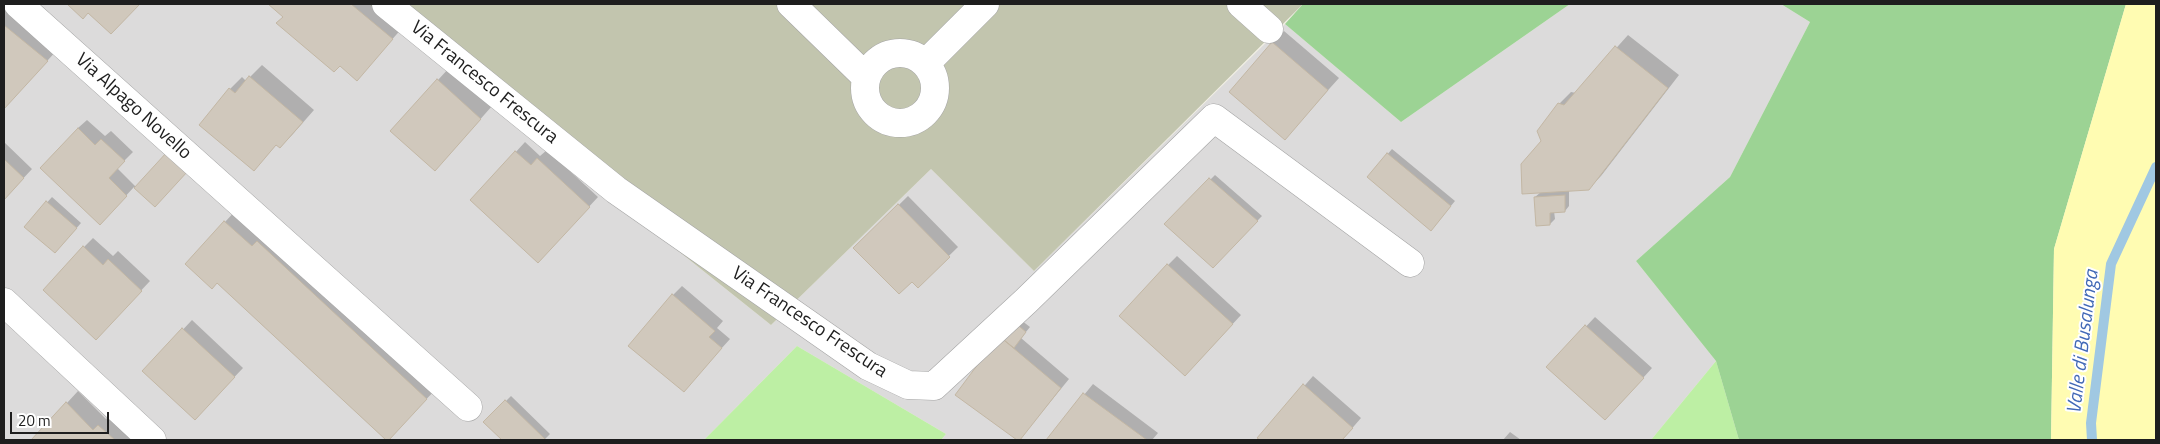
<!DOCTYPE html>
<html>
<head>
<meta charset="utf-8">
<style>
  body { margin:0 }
  #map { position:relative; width:2160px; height:444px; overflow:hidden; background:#f0eee3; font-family:"Titillium Web",sans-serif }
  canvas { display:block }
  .frame { position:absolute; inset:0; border:5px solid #1e1e1e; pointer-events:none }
  .scale { position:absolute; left:10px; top:412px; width:99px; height:22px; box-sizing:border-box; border:2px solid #1e1e1e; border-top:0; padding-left:6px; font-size:15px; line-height:18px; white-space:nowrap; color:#1e1e1e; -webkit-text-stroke:4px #fff; paint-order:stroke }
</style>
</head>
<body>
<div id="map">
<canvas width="2160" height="444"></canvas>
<div class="frame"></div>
<div class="scale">20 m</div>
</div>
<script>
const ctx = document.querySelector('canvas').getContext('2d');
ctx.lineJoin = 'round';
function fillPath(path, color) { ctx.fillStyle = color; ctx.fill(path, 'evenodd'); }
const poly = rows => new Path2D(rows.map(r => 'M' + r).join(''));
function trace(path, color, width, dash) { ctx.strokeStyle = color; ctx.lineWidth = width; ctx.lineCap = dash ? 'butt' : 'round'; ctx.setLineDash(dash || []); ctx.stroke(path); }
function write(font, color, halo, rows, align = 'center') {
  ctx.font = font + ' "Titillium Web",sans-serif'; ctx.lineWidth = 4; ctx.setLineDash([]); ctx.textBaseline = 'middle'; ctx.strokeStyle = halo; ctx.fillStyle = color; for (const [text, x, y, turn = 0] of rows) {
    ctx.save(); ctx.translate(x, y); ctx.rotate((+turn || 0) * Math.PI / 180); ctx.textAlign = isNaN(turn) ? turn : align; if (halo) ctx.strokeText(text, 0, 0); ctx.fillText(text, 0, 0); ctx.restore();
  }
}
const residential = poly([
  [4,4,369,4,771,325,931,169,1034,271,1285,24,1401,122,1570,4,1781,4,1810,22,1730,177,1636,261,1716,361,1651,440,941,440,946,434,797,346,704,440,4,440]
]);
const construction = poly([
  [369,4,1303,4,1034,271,931,169,771,325]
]);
const grass = poly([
  [797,346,946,434,941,440,704,440],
  [1716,361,1739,440,1651,440]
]);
const forest = poly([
  [1303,4,1570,4,1401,122,1285,24],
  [1781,4,2126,4,2054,249,2051,440,1739,440,1716,361,1636,261,1730,177,1810,22]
]);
const sand = poly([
  [2126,4,2156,4,2156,440,2051,440,2054,249]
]);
const shadow = poly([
  [69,4,139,4,110,32,88,12,83,17],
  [270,4,377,4,404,26,357,79],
  [6,5,59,48,4,108,4,6],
  [1284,31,1339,78,1285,138,1273,43],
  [1628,35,1679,75,1601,176,1588,189,1569,190,1569,206,1565,211,1554,211,1555,219,1550,224,1535,197,1541,192,1542,142,1559,104,1571,92,1576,93],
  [262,65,314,110,292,135,280,147,277,144,254,169,230,89,242,77,246,81],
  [449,68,492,106,447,157,438,80],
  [87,120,105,136,111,131,133,152,117,168,155,206,134,187,109,214,78,128],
  [4,142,32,169,4,199],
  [525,142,540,156,547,150,598,197,547,252,472,200],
  [1392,149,1455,201,1435,225,1368,177],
  [1215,175,1262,216,1213,266,1166,224],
  [908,196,958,247,918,286,912,280,855,248],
  [52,197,81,223,60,247,26,226],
  [238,208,440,385,387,440,217,282,225,222],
  [93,238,113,256,118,251,150,281,105,329,84,247],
  [1177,256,1241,315,1194,366,1168,265],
  [682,286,723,321,717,328,730,339,692,381,673,295],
  [1017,317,1030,327,1021,338,1069,379,1019,440,957,394],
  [1595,317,1652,368,1614,410,1548,367],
  [192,320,243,368,204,409,144,371],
  [1313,376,1361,418,1342,440,1262,440,1259,438],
  [1093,384,1158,433,1152,440,1047,440],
  [78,391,106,419,111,414,139,440,33,440],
  [511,396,550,434,544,440,504,440,485,422],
  [1510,432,1521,440,1503,440]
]);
const stream = poly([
  [2092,440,2091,423,2111,264,2156,167]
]);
const building = poly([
  [67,4,140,4,111,34,88,13,83,19,67,4],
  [268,4,351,4,393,39,357,81,340,66,334,72,276,23,283,17,268,4],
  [4,25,48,61,4,109,4,25],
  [1272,42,1328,90,1285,140,1229,92,1272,42],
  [1615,46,1668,88,1589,190,1522,194,1521,164,1541,141,1537,131,1558,103,1564,105,1615,46],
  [249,76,303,122,280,148,276,145,254,171,199,125,229,88,235,93,249,76],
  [437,79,481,119,435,171,390,131,437,79],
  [78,128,95,145,101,139,125,161,109,178,127,196,100,225,40,168,78,128],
  [515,151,531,165,537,158,590,207,538,263,470,200,515,151],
  [167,152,188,171,155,207,134,188,167,152],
  [1387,153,1451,206,1431,231,1367,177,1387,153],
  [4,159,24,178,4,200,4,159],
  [1209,178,1258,221,1213,268,1164,224,1209,178],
  [1565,195,1565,212,1550,213,1550,225,1536,226,1534,197,1565,195],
  [46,201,77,228,55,253,24,227,46,201],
  [898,204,950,257,918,288,912,282,899,294,853,248,898,204],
  [224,221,252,246,257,241,427,399,389,440,386,440,217,283,212,289,185,264,224,221],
  [83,246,103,265,108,259,142,291,96,340,43,290,83,246],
  [1167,264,1233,324,1185,376,1119,316,1167,264],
  [672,294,715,331,709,337,722,348,684,392,628,346,672,294],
  [1012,320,1026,332,1014,348,999,336,1012,320],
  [1585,325,1644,378,1605,420,1546,367,1585,325],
  [182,328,235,377,195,420,142,371,182,328],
  [999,336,1061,388,1020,440,1017,440,955,395,999,336],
  [1303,384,1353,428,1342,440,1260,440,1257,438,1303,384],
  [1083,393,1147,440,1046,440,1083,393],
  [505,400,546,440,502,440,483,422,505,400],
  [66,402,93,430,98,425,115,440,31,440,66,402]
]);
const minor = poly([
  [18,4,468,407],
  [386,4,616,190,868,366,908,385,934,386,1026,301,1214,118,1410,263],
  [791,4,866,77],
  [1241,4,1269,29],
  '865 88a35 35 0 1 1 70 0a35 35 0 1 1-70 0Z',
  [926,63,985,4],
  [4,302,152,440]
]);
const streetNames = [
  ["Via Francesco Frescura",484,83,39],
  ["Via Alpago Novello",133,107,42],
  ["Via Francesco Frescura",809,323,34]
];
const waterNames = [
  ["Valle di Busalunga",2084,342,-83]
];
fillPath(residential, '#dcdbdb');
fillPath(construction, '#c2c5ae');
fillPath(grass, '#bdefa4');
fillPath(forest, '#9cd394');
fillPath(sand, '#fffcb2');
fillPath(shadow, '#0003');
trace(stream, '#a0c8e2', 10);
fillPath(building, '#d0c8bc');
trace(building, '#c3b7a4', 1);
trace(minor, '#a5a5a5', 29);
trace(minor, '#fff', 28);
write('19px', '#1e1e1e', '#fff', streetNames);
write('italic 20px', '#4269b6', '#fff', waterNames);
</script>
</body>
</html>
